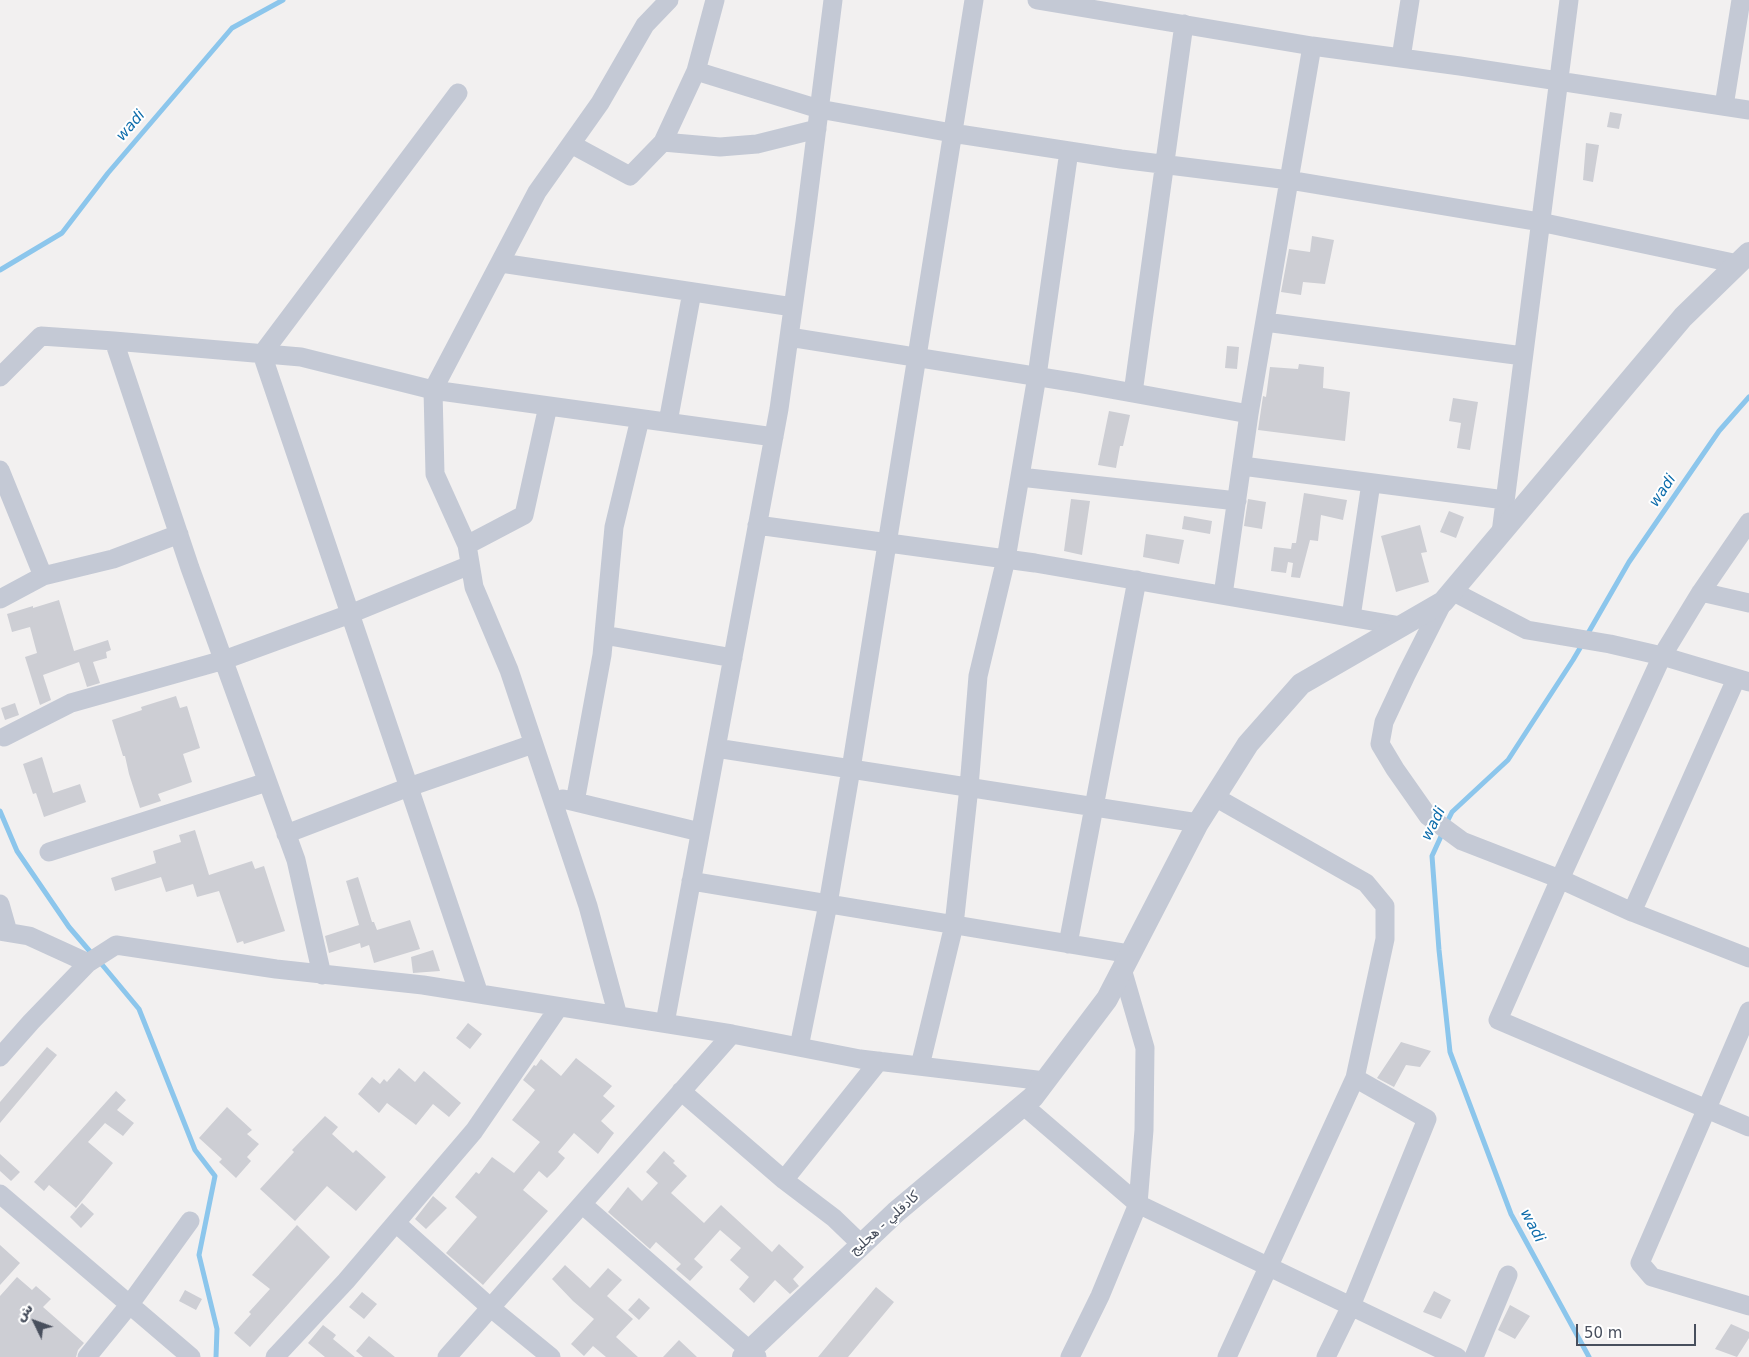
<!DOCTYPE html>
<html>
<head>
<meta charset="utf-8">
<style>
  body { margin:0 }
  #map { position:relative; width:1749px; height:1357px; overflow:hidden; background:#f2f0f0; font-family:"DejaVu Sans","Noto Sans Arabic",sans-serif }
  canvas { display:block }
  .north { position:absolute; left:10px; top:1297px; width:50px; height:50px; -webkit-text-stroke:4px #fff; paint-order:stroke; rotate:312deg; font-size:14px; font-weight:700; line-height:20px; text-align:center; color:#484f5d }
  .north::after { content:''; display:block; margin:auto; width:18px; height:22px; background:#484f5d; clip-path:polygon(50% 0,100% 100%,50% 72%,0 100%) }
  .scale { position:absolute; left:1576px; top:1324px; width:120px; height:22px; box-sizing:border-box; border:2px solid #484f5d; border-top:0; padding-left:6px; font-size:15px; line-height:18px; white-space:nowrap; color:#484f5d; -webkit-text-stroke:4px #fff; paint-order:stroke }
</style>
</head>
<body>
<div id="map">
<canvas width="1749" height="1357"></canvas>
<div class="north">ش</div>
<div class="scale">50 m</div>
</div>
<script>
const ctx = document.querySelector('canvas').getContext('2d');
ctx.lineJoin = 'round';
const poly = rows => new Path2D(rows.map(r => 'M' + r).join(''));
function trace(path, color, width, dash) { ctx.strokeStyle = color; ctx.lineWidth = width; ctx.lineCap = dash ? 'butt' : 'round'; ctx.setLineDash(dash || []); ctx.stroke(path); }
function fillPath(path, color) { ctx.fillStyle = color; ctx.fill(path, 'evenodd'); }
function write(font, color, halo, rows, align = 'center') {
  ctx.font = font + ' "DejaVu Sans","Noto Sans Arabic",sans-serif'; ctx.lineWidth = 4; ctx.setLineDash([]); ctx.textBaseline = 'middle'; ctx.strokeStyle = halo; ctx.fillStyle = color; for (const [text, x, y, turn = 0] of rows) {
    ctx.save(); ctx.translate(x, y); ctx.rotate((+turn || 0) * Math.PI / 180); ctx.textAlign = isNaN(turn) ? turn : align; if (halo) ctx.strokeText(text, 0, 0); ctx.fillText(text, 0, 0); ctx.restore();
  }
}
const stream = poly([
  [0,270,62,233,108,173,232,28,283,0],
  [1587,635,1629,562,1719,431,1749,397],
  [0,811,17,851,69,927,93,955],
  [1446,824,1452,812,1508,760,1573,660,1583,643],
  [1443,832,1432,856,1439,950,1450,1052,1511,1214,1589,1357],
  [99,961,139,1009,195,1150,215,1176,199,1255,217,1329,216,1357]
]);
const building = poly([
  [1610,112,1622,114,1619,129,1607,127],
  [1586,143,1599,145,1593,182,1583,180],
  [1312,236,1334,240,1325,284,1303,282,1301,295,1281,292,1289,249,1310,252],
  [1227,346,1239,347,1237,369,1225,368],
  [1299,364,1324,367,1323,388,1350,392,1345,441,1258,430,1263,396,1266,397,1270,367,1298,369],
  [1453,398,1478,402,1470,450,1457,448,1461,423,1449,421],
  [1109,411,1130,415,1123,446,1120,446,1116,468,1098,465],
  [1304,493,1347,500,1343,520,1321,515,1318,541,1310,540,1300,578,1291,577,1293,563,1288,562,1286,573,1271,571,1274,547,1291,549,1292,543,1296,543],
  [1071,499,1090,501,1082,555,1064,551],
  [1248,499,1266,502,1262,529,1244,526],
  [1449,511,1464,517,1456,538,1440,532],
  [1184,516,1212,521,1210,534,1182,529],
  [1420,525,1427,552,1421,553,1429,582,1396,592,1381,536],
  [1146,534,1184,540,1179,564,1143,557],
  [59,600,74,651,108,640,111,650,106,652,107,658,93,662,100,683,87,687,79,662,43,675,51,700,40,705,25,657,37,653,30,627,12,632,7,614,33,606,33,608],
  [176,696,180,708,187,706,200,748,183,754,192,782,158,794,161,801,140,808,129,774,125,756,123,756,112,720,142,710,141,707],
  [15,703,19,715,5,720,1,708],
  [42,757,53,793,80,784,86,802,44,817,36,793,33,794,23,764],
  [195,830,209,875,252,861,255,869,264,866,285,931,244,944,243,941,237,943,219,891,197,897,193,884,166,892,161,877,115,891,111,878,156,863,153,851,181,842,179,835],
  [358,877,372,922,374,922,377,930,410,920,420,949,374,963,369,945,361,948,360,943,329,953,325,936,359,925,346,881],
  [433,950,440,971,413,973,411,957],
  [468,1023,482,1034,470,1049,456,1038],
  [1401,1042,1431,1051,1420,1067,1406,1065,1394,1087,1377,1078],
  [47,1047,57,1055,0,1123,0,1102],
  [576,1058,612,1086,603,1096,615,1106,601,1121,614,1133,598,1154,574,1133,558,1152,565,1158,556,1169,547,1178,539,1171,523,1190,548,1211,483,1285,446,1253,477,1217,455,1197,476,1172,479,1174,492,1157,514,1173,540,1142,512,1120,535,1090,523,1080,534,1065,536,1066,541,1059,561,1076],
  [399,1068,415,1082,424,1071,461,1103,449,1117,433,1104,416,1125,387,1103,379,1113,358,1094,372,1077,380,1084,384,1079,387,1082],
  [116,1091,126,1100,117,1110,134,1123,123,1136,105,1123,88,1142,113,1163,76,1208,49,1185,44,1191,34,1182],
  [227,1107,252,1130,247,1134,259,1144,247,1157,251,1161,236,1178,219,1162,222,1159,199,1138],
  [325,1116,338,1127,332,1134,353,1153,356,1150,386,1177,356,1211,327,1186,295,1221,260,1189,294,1152,292,1150],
  [664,1151,675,1161,673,1163,687,1176,671,1193,704,1223,721,1205,772,1252,779,1244,804,1267,793,1279,799,1286,790,1294,775,1280,754,1303,739,1289,749,1277,730,1260,741,1248,720,1230,694,1259,703,1267,690,1281,676,1269,681,1264,656,1242,650,1249,608,1212,628,1187,642,1201,658,1183,646,1172],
  [0,1154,20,1172,11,1181,0,1171],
  [433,1196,447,1208,426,1229,415,1219],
  [82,1203,94,1214,81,1228,70,1217],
  [297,1225,330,1257,250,1347,234,1333,251,1314,249,1312,270,1289,252,1275],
  [0,1245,20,1263,0,1285],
  [565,1265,590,1288,608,1268,622,1280,607,1296,633,1319,616,1337,638,1357,606,1357,593,1346,584,1356,571,1344,594,1319,573,1301,552,1279],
  [17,1277,32,1290,36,1286,51,1299,43,1307,84,1343,78,1350,76,1357,0,1357,0,1296],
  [876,1287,894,1302,848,1357,818,1357],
  [185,1290,202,1299,196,1310,179,1301],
  [1434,1291,1451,1300,1441,1319,1423,1312],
  [362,1292,377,1304,364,1319,349,1307],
  [639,1298,650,1308,639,1320,628,1310],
  [1510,1305,1530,1316,1515,1339,1498,1330],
  [1731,1324,1749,1332,1749,1338,1737,1357,1715,1349],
  [323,1325,336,1335,333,1339,355,1357,325,1357,308,1343],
  [369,1336,395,1357,363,1357,356,1351],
  [679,1340,697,1357,663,1357]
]);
const minor = poly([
  [1037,0,1312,46,1460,66,1749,110],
  [1401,58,1410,0],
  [696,71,819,109,952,133,1121,159,1289,180,1540,222,1738,264],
  [458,93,262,354,479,994],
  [1724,106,1741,0],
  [663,142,720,147,757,144,817,129],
  [571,144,630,176,663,142,696,71,715,0],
  [501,263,793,307],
  [1265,322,1523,356],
  [789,337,1078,383,1249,414],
  [114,341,190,568,296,860,322,975],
  [0,377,41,336,114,341,301,357,433,390,774,437],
  [1133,393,1184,24],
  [668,422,692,292],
  [1242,466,1505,500],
  [0,470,43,576],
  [1020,477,1237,501],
  [1749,522,1701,592,1662,656,1560,879,1498,1020,1749,1127],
  [757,525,1035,563,1401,626],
  [1501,533,1569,0],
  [467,545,524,515,548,406],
  [1452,591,1527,630,1610,644,1662,656,1749,682],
  [1701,592,1749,603],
  [1223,595,1249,414,1312,46],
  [0,599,43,576,113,559,179,534],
  [1443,602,1406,675,1384,722,1380,744,1395,769,1428,816,1462,841,1560,879,1632,912,1749,958],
  [1351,617,1371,483],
  [604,635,733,658],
  [4,737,71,703,224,660,350,614,470,565],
  [716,748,1198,823],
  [1215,797,1366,883,1385,906,1385,939,1355,1078,1227,1357],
  [563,799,700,832],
  [575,802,602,655,614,527,640,419],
  [286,834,409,787,533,744],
  [49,852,267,782],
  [691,881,1130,954],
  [0,904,8,932],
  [1632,912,1736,679],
  [0,931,29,936,88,963],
  [1068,944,1137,580],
  [1749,1011,1640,1263,1652,1277,1749,1306],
  [618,1016,588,906,509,670,474,587,467,545,435,474,433,390,537,192,600,103,645,25,669,0],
  [665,1023,779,409,805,222,833,0],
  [799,1047,828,904,851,769,974,0],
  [0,1057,31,1022,88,963,116,945,276,969,423,985,732,1034,860,1059,1045,1081],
  [920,1066,954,925,969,787,978,676,1006,559,1037,376,1069,151],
  [681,1091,784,1180,834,1218,862,1245],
  [1023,1105,1138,1204,1457,1357],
  [784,1180,879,1061],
  [0,1194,191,1357],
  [582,1204,757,1357],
  [396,1223,491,1308,551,1357],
  [87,1357,130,1304,190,1221],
  [275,1357,346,1281,474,1131,559,1007],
  [447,1357,732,1034],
  [1070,1357,1100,1296,1138,1204,1144,1130,1145,1048,1122,969],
  [1326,1357,1351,1306,1427,1119,1355,1078],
  [1474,1357,1508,1275]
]);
const tertiary = poly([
  [743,1357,896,1212,1033,1097,1107,999,1198,823,1248,744,1301,684,1443,602,1683,317,1749,253]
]);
const streetNames = [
  ["كادقلي - هجليج",885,1224,-42]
];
const waterNames = [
  ["wadi",131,126,-49],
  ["wadi",1663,491,-56],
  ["wadi",1434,824,-63],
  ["wadi",1532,1226,62]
];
trace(stream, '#8cc6ec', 5);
fillPath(building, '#cdced4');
trace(minor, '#c4c9d5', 19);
trace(tertiary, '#c4c9d5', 22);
write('14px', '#484f5d', '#fff', streetNames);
write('italic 15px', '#0d6cab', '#fff', waterNames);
</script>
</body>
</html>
